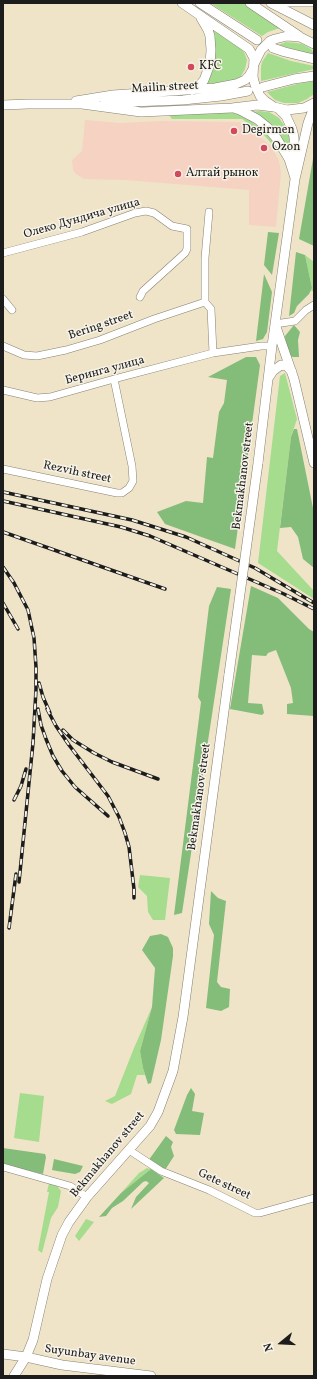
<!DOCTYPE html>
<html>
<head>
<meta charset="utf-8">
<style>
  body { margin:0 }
  #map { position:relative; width:317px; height:1379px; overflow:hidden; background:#efe4c8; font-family:Vollkorn,serif }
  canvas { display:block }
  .frame { position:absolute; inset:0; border:4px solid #1c1c1c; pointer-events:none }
  .north { position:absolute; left:261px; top:1323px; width:40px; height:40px; -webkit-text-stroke:3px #f7f3e8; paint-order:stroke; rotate:252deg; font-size:11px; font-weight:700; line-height:16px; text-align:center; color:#1c1c1c }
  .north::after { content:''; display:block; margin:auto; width:14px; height:18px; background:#1c1c1c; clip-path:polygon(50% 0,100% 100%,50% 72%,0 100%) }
</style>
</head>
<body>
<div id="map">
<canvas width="317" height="1379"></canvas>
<div class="frame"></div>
<div class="north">N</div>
</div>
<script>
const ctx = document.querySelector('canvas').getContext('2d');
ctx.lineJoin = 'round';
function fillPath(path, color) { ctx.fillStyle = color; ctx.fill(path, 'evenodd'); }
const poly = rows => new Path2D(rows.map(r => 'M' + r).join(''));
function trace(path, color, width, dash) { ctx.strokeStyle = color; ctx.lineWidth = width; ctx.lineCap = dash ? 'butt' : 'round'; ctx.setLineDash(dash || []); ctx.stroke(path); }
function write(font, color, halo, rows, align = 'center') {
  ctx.font = font + ' Vollkorn,serif'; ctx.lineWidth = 3; ctx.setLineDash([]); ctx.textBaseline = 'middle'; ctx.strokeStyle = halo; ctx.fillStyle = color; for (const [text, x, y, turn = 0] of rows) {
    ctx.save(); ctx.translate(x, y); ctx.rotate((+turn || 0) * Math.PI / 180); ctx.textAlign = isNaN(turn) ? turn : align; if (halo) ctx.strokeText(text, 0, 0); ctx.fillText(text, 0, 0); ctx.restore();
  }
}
const built = poly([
  [85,120,120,123,160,121,239,122,248,126,272,147,279,161,281,173,276,227,249,225,249,190,125,180,84,179,76,174,73,170,72,160,82,151]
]);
const green = poly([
  [210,3,244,3,280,28,268,32,262,36],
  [209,26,239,47,244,52,247,60,245,69,240,78,230,82,203,87,207,81],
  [286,42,297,43,302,44,311,49,314,53,314,55,278,45],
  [268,53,291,61,314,66,314,69,261,81,261,67,262,62],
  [314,81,314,94,307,99,298,103,284,103,275,100,267,92,297,84],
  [259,111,269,112,279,118,287,129,291,142,291,157,250,112],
  [231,112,240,114,248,119,265,132,282,153,278,151,263,134,242,119,172,119,169,115],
  [305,255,314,262,314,291,311,291,312,288],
  [285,373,297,419,291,437,277,551,314,591,314,599,258,563,280,376],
  [140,875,170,878,165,920,153,920,148,912,147,896,138,887],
  [152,1007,140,1051,143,1068,145,1075,137,1075,131,1094,112,1104,105,1101,115,1096,134,1048],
  [20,1093,44,1096,39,1142,14,1138],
  [147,1168,151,1169,121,1193,139,1173],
  [49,1183,57,1186,61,1191,58,1207,51,1218,42,1253,38,1250,49,1192,47,1192],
  [86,1219,94,1222,79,1241,75,1236]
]);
const forest = poly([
  [314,153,314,246,299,239],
  [268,232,279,233,272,275,264,265],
  [296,252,305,255,312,288,309,294,297,306,294,313,289,316],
  [264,274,272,292,267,332,263,339,256,341],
  [294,325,300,332,298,340,299,357,293,357,290,356,286,347,285,336],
  [246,357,256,357,260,365,235,549,165,524,157,512,186,501,203,503,207,457,213,458,219,412,224,403,227,380,208,377],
  [294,429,297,429,314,513,314,568,303,559,298,537,291,527,280,528,291,437],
  [251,586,278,598,309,629,314,632,314,716,287,714,287,704,293,703,291,688,276,650,268,653,266,656,252,655,248,703,262,704,264,713,262,715,230,709],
  [217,587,231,589,182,913,174,915,201,702,198,697,209,606],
  [211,891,218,898,226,901,217,982,221,987,230,989,229,1007,221,1011,206,1008,214,935,209,924],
  [161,934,168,937,173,948,173,956,161,1040,151,1083,148,1084,143,1068,140,1051,152,1007,155,968,142,950,150,936],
  [191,1088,195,1094,192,1111,204,1113,200,1135,176,1134,174,1130,187,1095],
  [166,1136,173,1142,171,1147,174,1156,165,1170,148,1161],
  [3,1148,45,1154,46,1157,43,1174,12,1167,3,1164],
  [54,1159,83,1166,80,1172,75,1174,57,1171,52,1170],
  [151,1169,164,1178,131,1209,136,1197,149,1183,146,1181,143,1182,123,1201,112,1208,106,1216,99,1217,121,1193]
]);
const minor = poly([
  [272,3,314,3],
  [3,253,82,232,135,213,146,211,154,213,172,226,187,229,187,249,185,253,143,291,140,297],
  [3,299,12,310],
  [205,302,205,258,209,212],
  [205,302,211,309,213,353],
  [275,324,295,321,306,310,314,305],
  [3,346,24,355,37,356,66,350,100,340,154,319,205,302],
  [3,390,37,398,50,397,114,379,213,353,261,346,272,346],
  [3,469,117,493,122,493,129,488,133,481,132,466,114,379],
  [129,1150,161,1171,209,1190,255,1213,260,1213,314,1198],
  [3,1167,70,1186,87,1197]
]);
const major = poly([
  [182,3,249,49,254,58,253,77,255,85,260,96,265,101,274,107,287,110,304,108,314,103],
  [200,3,257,40],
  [250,3,299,36],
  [271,3,314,25],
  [273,48,285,52,314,59],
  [254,64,261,50,270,41,275,39,287,36,300,37,314,44],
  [263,87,294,79,314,76],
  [192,90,198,87,204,80,210,64,211,50,210,36,208,30,201,18],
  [76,101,113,95,215,88,236,84,245,80,249,76,253,69],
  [105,103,183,100,221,96,248,91],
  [3,105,28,104,82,104,141,112,232,108,257,105,274,107],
  [236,109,240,110,257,119,267,127,277,139,289,159,295,178],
  [279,109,286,116,292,129,294,137,295,166],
  [276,327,294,379,314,463],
  [269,377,273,371,281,365,287,366,292,372],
  [258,463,272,346,295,179,308,123,314,107],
  [3,1354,26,1357,62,1365,151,1376],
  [14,1376,26,1357,33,1340,47,1279,62,1235,69,1222,87,1197,150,1126,158,1112,173,1071,183,1017,229,674]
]);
const rail = poly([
  [3,492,132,520,186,537,255,568,314,603],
  [3,501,121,527,150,536,284,594,314,609],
  [3,532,165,589],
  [3,567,14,583,28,610,34,638,36,667,36,689,33,743,19,882],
  [3,603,18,629],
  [39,683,43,697,50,713],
  [38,709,41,725,46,739,53,756,62,771,75,787,108,816],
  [47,709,56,726,69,745,108,796,119,817,125,833,129,847,134,889,134,898],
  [63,730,73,740,94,753,112,762,158,779],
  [14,800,21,786,26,769],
  [9,928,16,874]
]);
const majorBridge = poly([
  [229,674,258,463]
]);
const markers = [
  [191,67,4,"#d1495b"],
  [234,131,4,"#d1495b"],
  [264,148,4,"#d1495b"],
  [178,174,4,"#d1495b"]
];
const poiNames = [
  ["KFC",199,67],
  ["Degirmen",242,131],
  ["Ozon",272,148],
  ["Алтай рынок",186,174]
];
const streetNames = [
  ["Mailin street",165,88,-3],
  ["Олеко Дундича улица",82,219,-16],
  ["Bering street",101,326,-19],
  ["Беринга улица",105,371,-15],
  ["Rezvih street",77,473,12],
  ["Bekmakhanov street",244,476,-83],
  ["Bekmakhanov street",200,797,-82],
  ["Bekmakhanov street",108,1155,-50],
  ["Gete street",224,1185,25],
  ["Suyunbay avenue",90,1356,8]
];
fillPath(built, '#f6d2c3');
fillPath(green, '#a5dc8e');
fillPath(forest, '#84bc79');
trace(minor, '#868072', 8);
trace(major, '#868072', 10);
trace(minor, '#fff', 7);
trace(major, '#fff', 9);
trace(rail, '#1c1c1c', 3.5);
trace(rail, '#f7f3e8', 2, [6]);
trace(majorBridge, '#868072', 10, []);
trace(majorBridge, '#fff', 9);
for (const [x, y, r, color] of markers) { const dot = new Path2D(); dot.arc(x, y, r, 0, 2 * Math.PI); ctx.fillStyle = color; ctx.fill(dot); trace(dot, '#f7f3e8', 1.5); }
write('12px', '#1c1c1c', '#f7f3e8', poiNames, 'left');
write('12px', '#1c1c1c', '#f7f3e8', streetNames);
</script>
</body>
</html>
